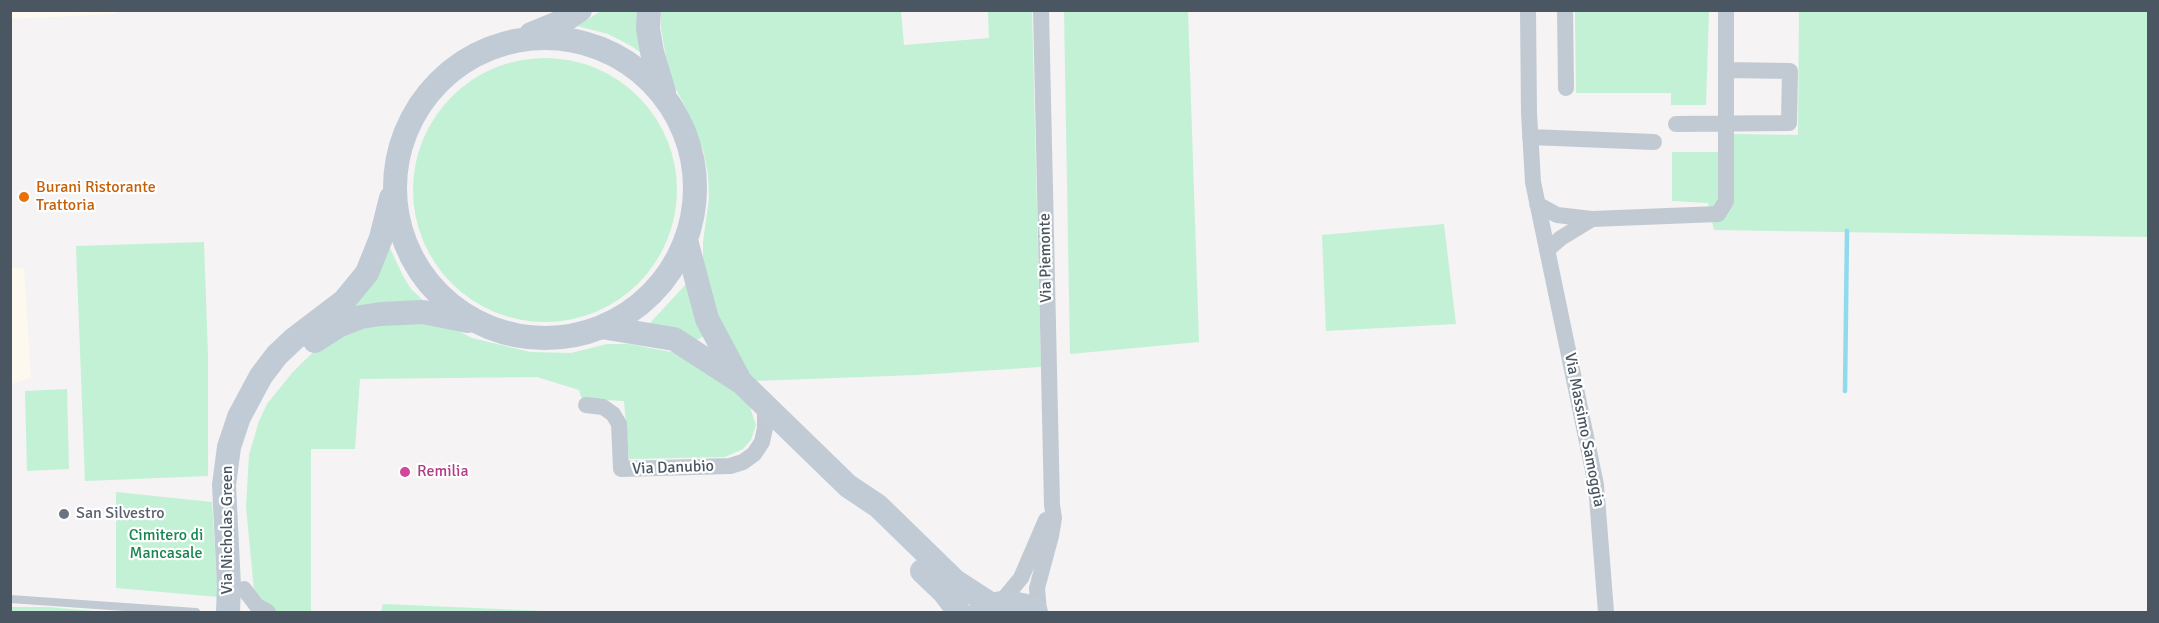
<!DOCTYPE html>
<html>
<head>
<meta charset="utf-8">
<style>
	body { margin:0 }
	#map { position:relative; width:2159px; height:623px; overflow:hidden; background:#f5f3f3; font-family:Signika,sans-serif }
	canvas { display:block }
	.frame { position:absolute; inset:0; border:12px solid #4a5661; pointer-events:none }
</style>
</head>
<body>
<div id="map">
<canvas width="2159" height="623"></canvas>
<div class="frame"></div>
</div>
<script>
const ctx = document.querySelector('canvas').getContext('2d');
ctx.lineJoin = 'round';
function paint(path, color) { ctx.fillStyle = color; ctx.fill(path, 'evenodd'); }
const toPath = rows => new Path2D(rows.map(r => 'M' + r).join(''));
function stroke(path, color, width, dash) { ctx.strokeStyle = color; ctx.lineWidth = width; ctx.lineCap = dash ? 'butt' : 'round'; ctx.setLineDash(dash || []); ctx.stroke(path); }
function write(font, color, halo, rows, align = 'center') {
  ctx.font = font + ' Signika,sans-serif'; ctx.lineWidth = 4.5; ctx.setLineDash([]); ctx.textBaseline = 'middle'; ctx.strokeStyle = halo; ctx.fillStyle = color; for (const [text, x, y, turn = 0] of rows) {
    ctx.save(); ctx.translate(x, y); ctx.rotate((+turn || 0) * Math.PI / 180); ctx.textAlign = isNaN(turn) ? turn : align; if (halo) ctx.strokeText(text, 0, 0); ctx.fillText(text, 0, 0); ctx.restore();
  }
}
paint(toPath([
	[116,10,116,14,11,19,11,11],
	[11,268,24,268,31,378,11,384]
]), '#fdf9ef');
paint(toPath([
	[601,11,637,11,646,57,633,47,608,34,577,26],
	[661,11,901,11,904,45,989,38,988,11,1032,11,1041,367,917,375,753,381,721,332,703,262,703,242,709,198,708,175,703,149,688,112,670,78,661,29],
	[1064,11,1188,11,1199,342,1070,354],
	[1575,11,1709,11,1706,105,1671,105,1671,93,1576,93],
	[1799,11,2148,11,2148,237,1714,230,1708,203,1672,201,1672,152,1733,152,1734,134,1798,135],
	'413 190a132 132 0 1 1 264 0a132 132 0 1 1-264 0Z',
	[1444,224,1456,324,1326,331,1322,235],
	[204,242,208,356,208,476,85,481,76,246],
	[388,244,403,276,411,289,427,304,336,319],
	[686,284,704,336,697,340,649,327,651,322],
	[383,321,447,325,472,338,530,352,571,353,607,344,629,344,676,353,713,370,750,407,756,425,751,440,743,449,725,457,629,459,624,401,582,399,579,390,537,377,360,379,355,449,311,449,311,612,281,612,269,609,254,590,246,507,249,455,259,421,267,404,292,373,310,355,328,342],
	[67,389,69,469,27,471,25,391],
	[116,492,212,502,218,597,116,588],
	[383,604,569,612,381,612],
	[11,607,47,607,105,612,11,612]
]), '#c3f1d5');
stroke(toPath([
	[1845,391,1847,231]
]), '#90daee', 4.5);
stroke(toPath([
	[10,599,196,612]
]), '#c1cad2', 8);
stroke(toPath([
	[1528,10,1529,113,1533,182,1596,485,1606,612],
	[1565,10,1566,88],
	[1676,124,1789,123,1790,71,1726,70],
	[1530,137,1654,142],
	[1537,204,1557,215,1592,219,1718,214,1726,201,1726,10],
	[1547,250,1561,238,1592,219],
	[586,405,603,407,613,414,619,424,621,469,730,466,743,462,754,454,762,442,765,428,765,413,762,404],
	[244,589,257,606,268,612],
	[1001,602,1021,578,1046,520],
	[1039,612,1037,588,1051,536,1054,518,1052,505,1041,10]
]), '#c1cad2', 16);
stroke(toPath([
	[649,10,648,29,652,52,664,92],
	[531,34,565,20,580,10],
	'395 188a150 150 0 1 1 300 0a150 150 0 1 1-300 0Z',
	[686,240,707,319,740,381],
	[601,327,674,339,742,383,848,486,878,506,955,581,992,605],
	[315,341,340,325,361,317,381,314,423,312,468,321],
	[922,571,944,592,959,612],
	[980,611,995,604,1007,602,1027,606,1036,612],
	[228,612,229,586,224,485,229,447,239,417,261,376,277,355,294,339,344,301,367,273,381,238,391,198]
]), '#c1cbd6', 24);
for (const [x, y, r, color] of [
	[24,197,6,"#e8710a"],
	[405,472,6,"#d1479c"],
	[64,514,6,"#6b7280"]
]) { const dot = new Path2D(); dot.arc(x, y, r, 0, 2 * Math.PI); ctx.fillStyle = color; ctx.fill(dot); stroke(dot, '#fff', 2); }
write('16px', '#c56008', '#fff', [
	["Burani Ristorante",36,188],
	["Trattoria",36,206]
], 'left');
write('16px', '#4a5661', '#fff', [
	["Via Piemonte",1046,258,-91],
	["Via Massimo Samoggia",1584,430,79],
	["Via Danubio",673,468,-2],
	["Via Nicholas Green",228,530,-90]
]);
write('16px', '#b23c85', '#fff', [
	["Remilia",417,472]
], 'left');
write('16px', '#5b616d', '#fff', [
	["San Silvestro",76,514]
], 'left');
write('16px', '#17864f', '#fff', [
	["Cimitero di",166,536],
	["Mancasale",166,554]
]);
</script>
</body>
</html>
